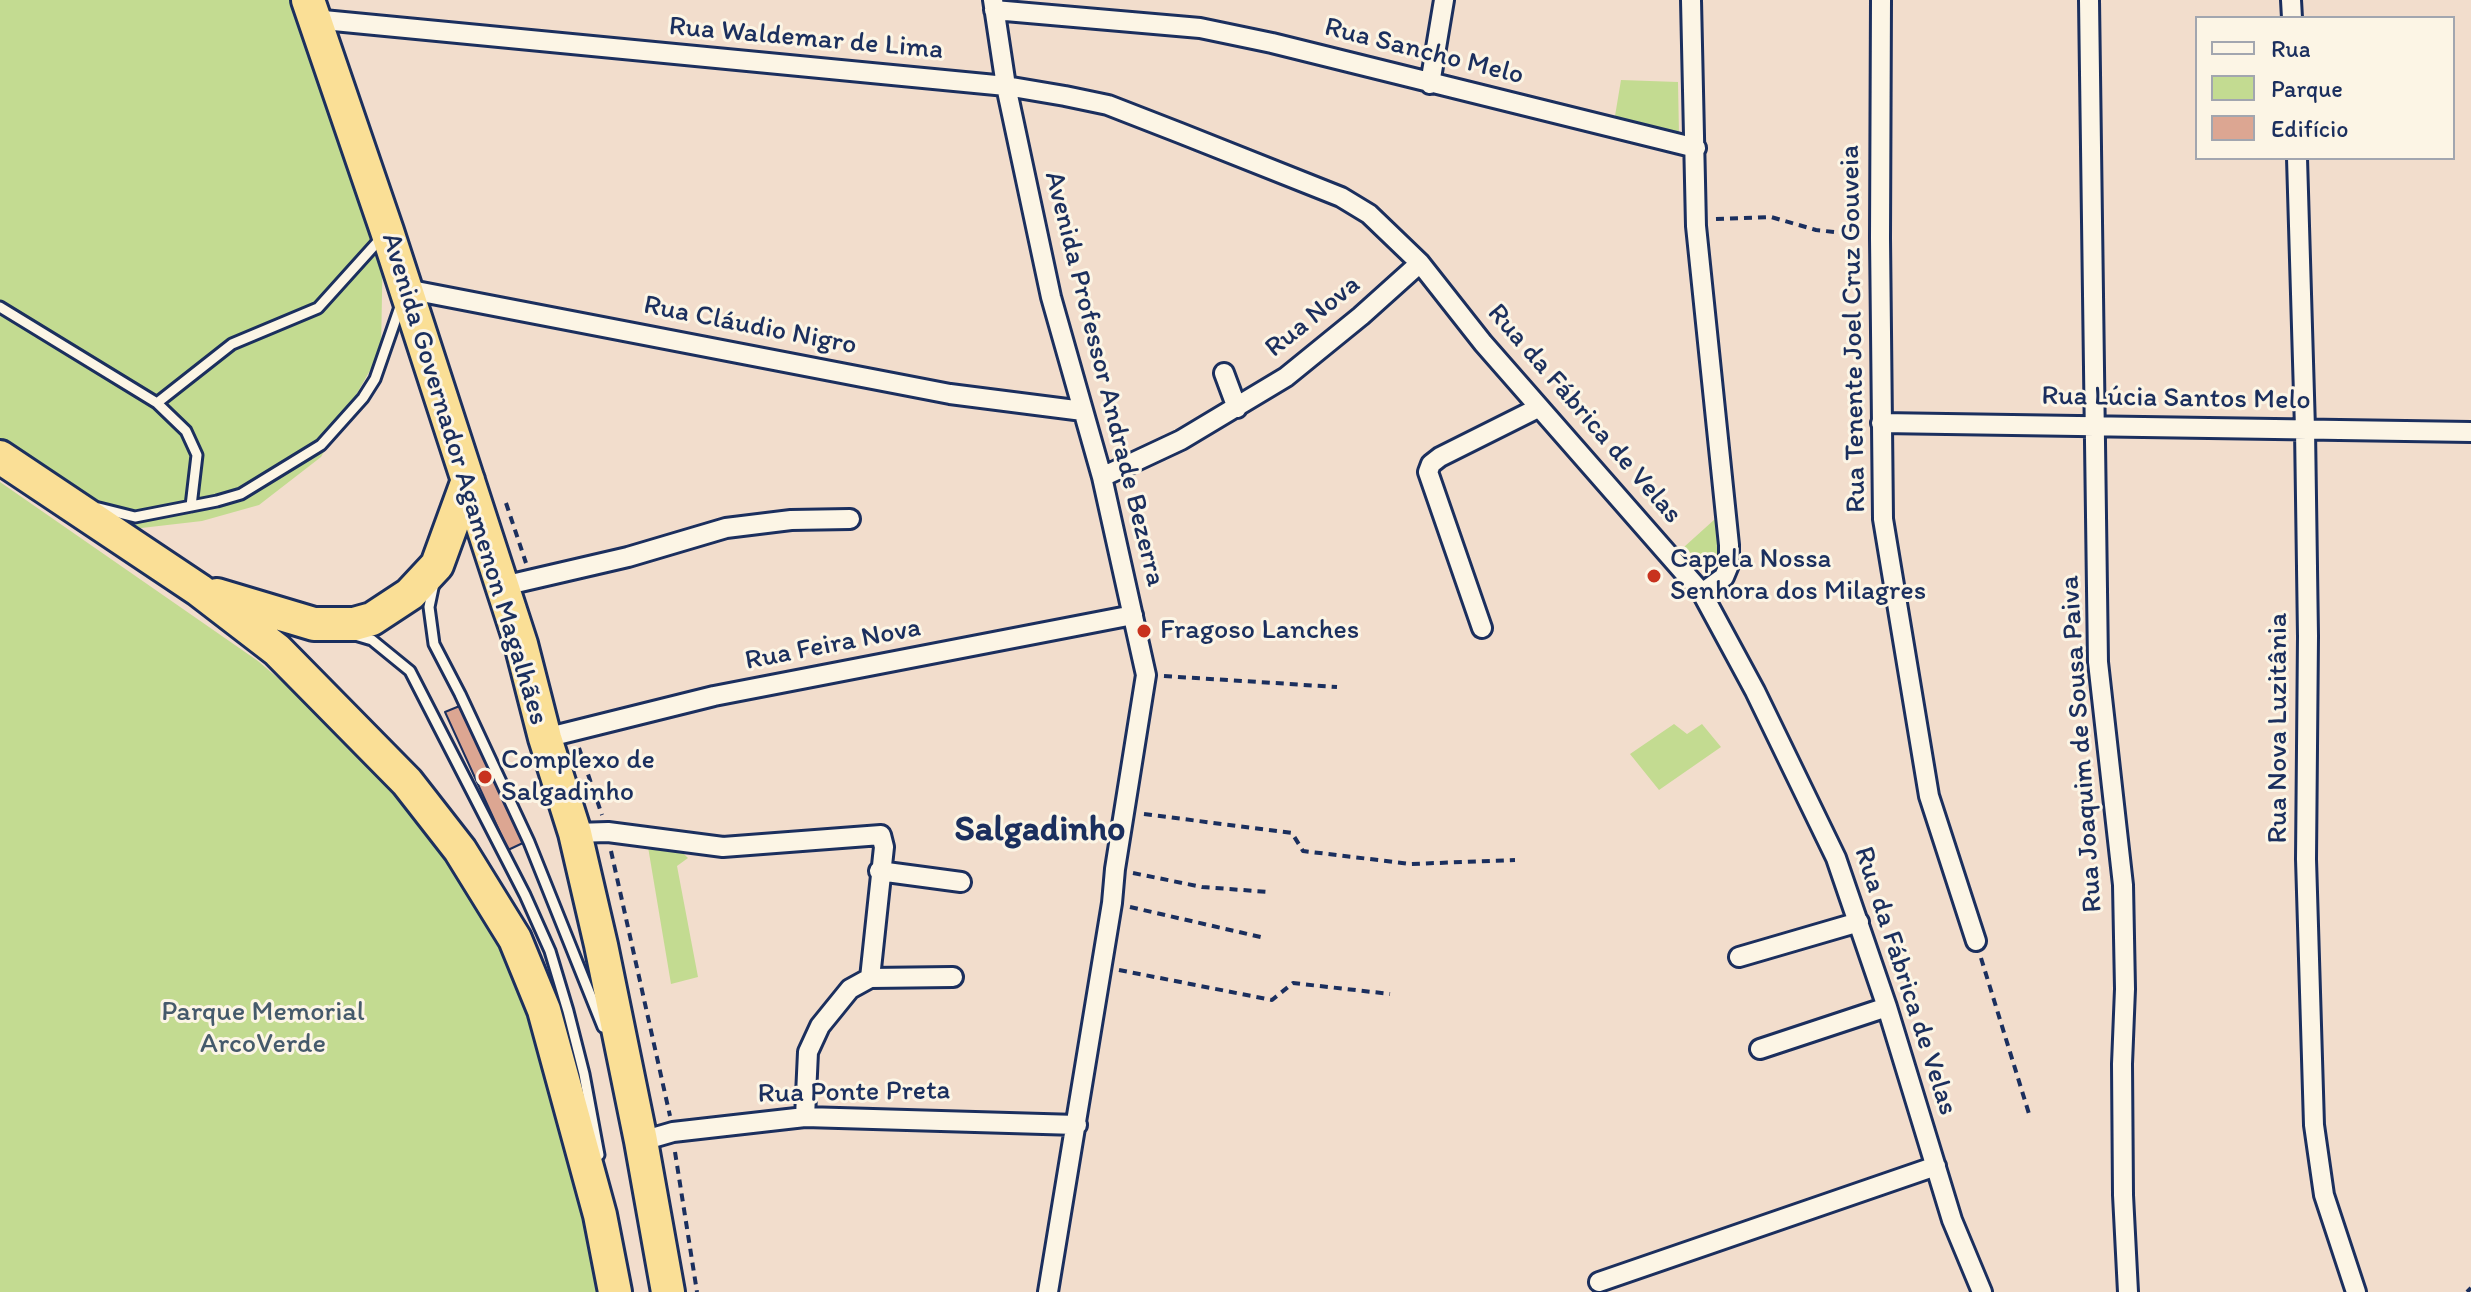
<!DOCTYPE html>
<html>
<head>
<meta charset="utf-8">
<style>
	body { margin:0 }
	#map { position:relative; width:2471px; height:1292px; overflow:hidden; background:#f2ddcc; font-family:Itim,sans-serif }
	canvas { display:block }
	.legend { position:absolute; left:2195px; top:16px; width:260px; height:144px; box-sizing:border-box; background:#fcf5e5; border:2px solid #a2a6af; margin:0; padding:10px 14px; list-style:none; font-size:24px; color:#1b2f5e }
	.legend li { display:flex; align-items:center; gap:16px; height:40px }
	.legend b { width:40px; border:2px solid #a2a6af }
</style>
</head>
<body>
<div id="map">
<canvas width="2471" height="1292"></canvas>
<ul class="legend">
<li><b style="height:10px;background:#fcf5e5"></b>Rua</li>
<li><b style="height:22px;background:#c3db91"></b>Parque</li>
<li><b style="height:22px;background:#dca692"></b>Edifício</li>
</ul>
</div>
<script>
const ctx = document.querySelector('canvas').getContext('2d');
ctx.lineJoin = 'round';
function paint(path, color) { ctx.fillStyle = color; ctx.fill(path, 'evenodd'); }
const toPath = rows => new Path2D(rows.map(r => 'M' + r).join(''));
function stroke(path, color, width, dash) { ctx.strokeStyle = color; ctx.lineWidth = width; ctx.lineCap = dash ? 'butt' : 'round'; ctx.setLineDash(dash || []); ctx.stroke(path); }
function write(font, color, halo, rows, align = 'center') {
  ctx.font = font + ' Itim,sans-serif'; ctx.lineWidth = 6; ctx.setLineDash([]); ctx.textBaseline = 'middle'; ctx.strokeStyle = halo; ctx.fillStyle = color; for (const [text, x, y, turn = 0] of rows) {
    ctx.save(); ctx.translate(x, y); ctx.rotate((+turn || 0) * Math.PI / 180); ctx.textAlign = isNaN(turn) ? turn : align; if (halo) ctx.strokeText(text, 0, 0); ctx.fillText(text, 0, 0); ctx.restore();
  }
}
paint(toPath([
	[0,0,301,0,383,238,381,351,321,457,259,505,202,521,124,530,0,469],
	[1621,80,1678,82,1679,135,1615,116],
	[0,482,258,661,336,728,452,838,523,946,608,1292,0,1292],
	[1715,519,1725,544,1708,569,1684,547],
	[1674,724,1687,734,1702,724,1721,747,1659,790,1630,754],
	[647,841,677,847,688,858,677,866,698,977,671,984]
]), '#c3db91');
const building = toPath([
	[462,705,525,842,508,850,445,712,462,705]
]);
paint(building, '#dca692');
stroke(building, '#1b2f5e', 2);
const service = toPath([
	[0,307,157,403,186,431,197,455,191,506],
	[157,403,232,344,318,308,382,237],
	[99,508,135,517,217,501,241,494,321,445,363,398,375,379,401,304],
	[434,583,429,607,434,644,460,694,529,842,603,1027],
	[355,635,372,640,410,671,525,895,550,951,568,1011,584,1074,599,1155]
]);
const minor = toPath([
	[993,0,1006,86,1051,297,1102,477,1146,675,1115,869,1112,903,1048,1292],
	[1691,0,1696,226,1729,545,1729,565,1724,577,1702,593],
	[1881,0,1880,238,1883,519,1929,796,1976,941],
	[2089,0,2098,662,2123,885,2125,989,2122,1064,2123,1195,2128,1292],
	[2291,0,2292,18],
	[994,10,1200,28,1272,43,1696,148],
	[313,19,1006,86,1065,96,1108,105,1180,133,1341,197,1369,214,1420,263,1483,343,1702,593,1755,691,1836,858,1887,1007,1952,1220,1982,1292],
	[1430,84,1444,0],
	[2297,158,2305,429,2308,636,2306,859,2314,1125,2324,1195,2356,1292],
	[406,289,950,394,1083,411],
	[1224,373,1237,408],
	[1881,423,2471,432],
	[1102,477,1181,440,1286,377,1361,316,1420,263],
	[503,586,628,557,726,528,791,520,850,519],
	[1482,628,1428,472,1431,464,1440,457,1538,408],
	[545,738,714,696,1133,615],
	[575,833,608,832,723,847,881,835,884,847,870,978],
	[879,871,961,882],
	[1739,957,1859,922],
	[1760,1049,1887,1007],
	[805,1117,808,1052,820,1026,850,989,870,978,953,977],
	[635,1143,673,1132,805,1117,1077,1125],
	[1599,1282,1936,1166]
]);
const trunk = toPath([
	[308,0,387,231,521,644,545,738,575,833,601,945,641,1141,668,1292],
	[0,457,199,590,277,650,407,782,460,850,515,939,544,1010,600,1215,615,1292],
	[217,595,314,624,354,624,372,619,410,594,437,565,468,480]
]);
stroke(service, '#1b2f5e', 15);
stroke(minor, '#1b2f5e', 24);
stroke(trunk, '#1b2f5e', 38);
stroke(toPath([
	[1716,219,1771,217,1816,230,1861,235],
	[506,503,526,563],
	[1164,676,1337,687],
	[579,748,602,815],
	[1144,814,1292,833,1303,851,1411,864,1515,860],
	[611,851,670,1116],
	[1133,873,1202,887,1269,892],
	[1130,907,1265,938],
	[1981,958,2030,1117],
	[1119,970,1272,1000,1293,983,1390,994],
	[675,1152,697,1292],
	[2467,1292,2471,1288]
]), '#1b2f5e', 4, [8, 6]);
stroke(service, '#fcf5e5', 9);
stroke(minor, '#fcf5e5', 18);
stroke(trunk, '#fadf96', 32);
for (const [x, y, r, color] of [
	[1654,576,8,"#c8321e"],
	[1144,631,8,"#c8321e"],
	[485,777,8,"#c8321e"]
]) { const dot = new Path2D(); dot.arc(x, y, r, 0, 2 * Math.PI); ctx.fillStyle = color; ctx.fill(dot); stroke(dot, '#fcf5e5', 3); }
write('28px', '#1b2f5e', '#fcf5e5', [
	["Rua Waldemar de Lima",806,39,5],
	["Rua Sancho Melo",1424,52,14],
	["Rua Nova",1313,317,-39],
	["Rua Cláudio Nigro",750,326,11],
	["Rua Tenente Joel Cruz Gouveia",1854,329,-91],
	["Avenida Professor Andrade Bezerra",1104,379,76],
	["Rua Lúcia Santos Melo",2176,399,1],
	["Rua da Fábrica de Velas",1584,414,49],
	["Avenida Governador Agamenon Magalhães",464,479,73],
	["Rua Feira Nova",833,645,-11],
	["Rua Nova Luzitânia",2279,728,-90],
	["Rua Joaquim de Sousa Paiva",2082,744,-94],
	["Rua da Fábrica de Velas",1905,981,72],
	["Rua Ponte Preta",854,1093,-1]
]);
write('28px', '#1b2f5e', '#fcf5e5', [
	["Capela Nossa",1670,560],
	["Senhora dos Milagres",1670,592],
	["Fragoso Lanches",1160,631],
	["Complexo de",501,761],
	["Salgadinho",501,793]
], 'left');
write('28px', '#455a6b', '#fcf5e5', [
	["Parque Memorial",263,1013],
	["ArcoVerde",263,1045]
]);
write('bold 36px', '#1b2f5e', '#fcf5e5', [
	["Salgadinho",1040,831]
]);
</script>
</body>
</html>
